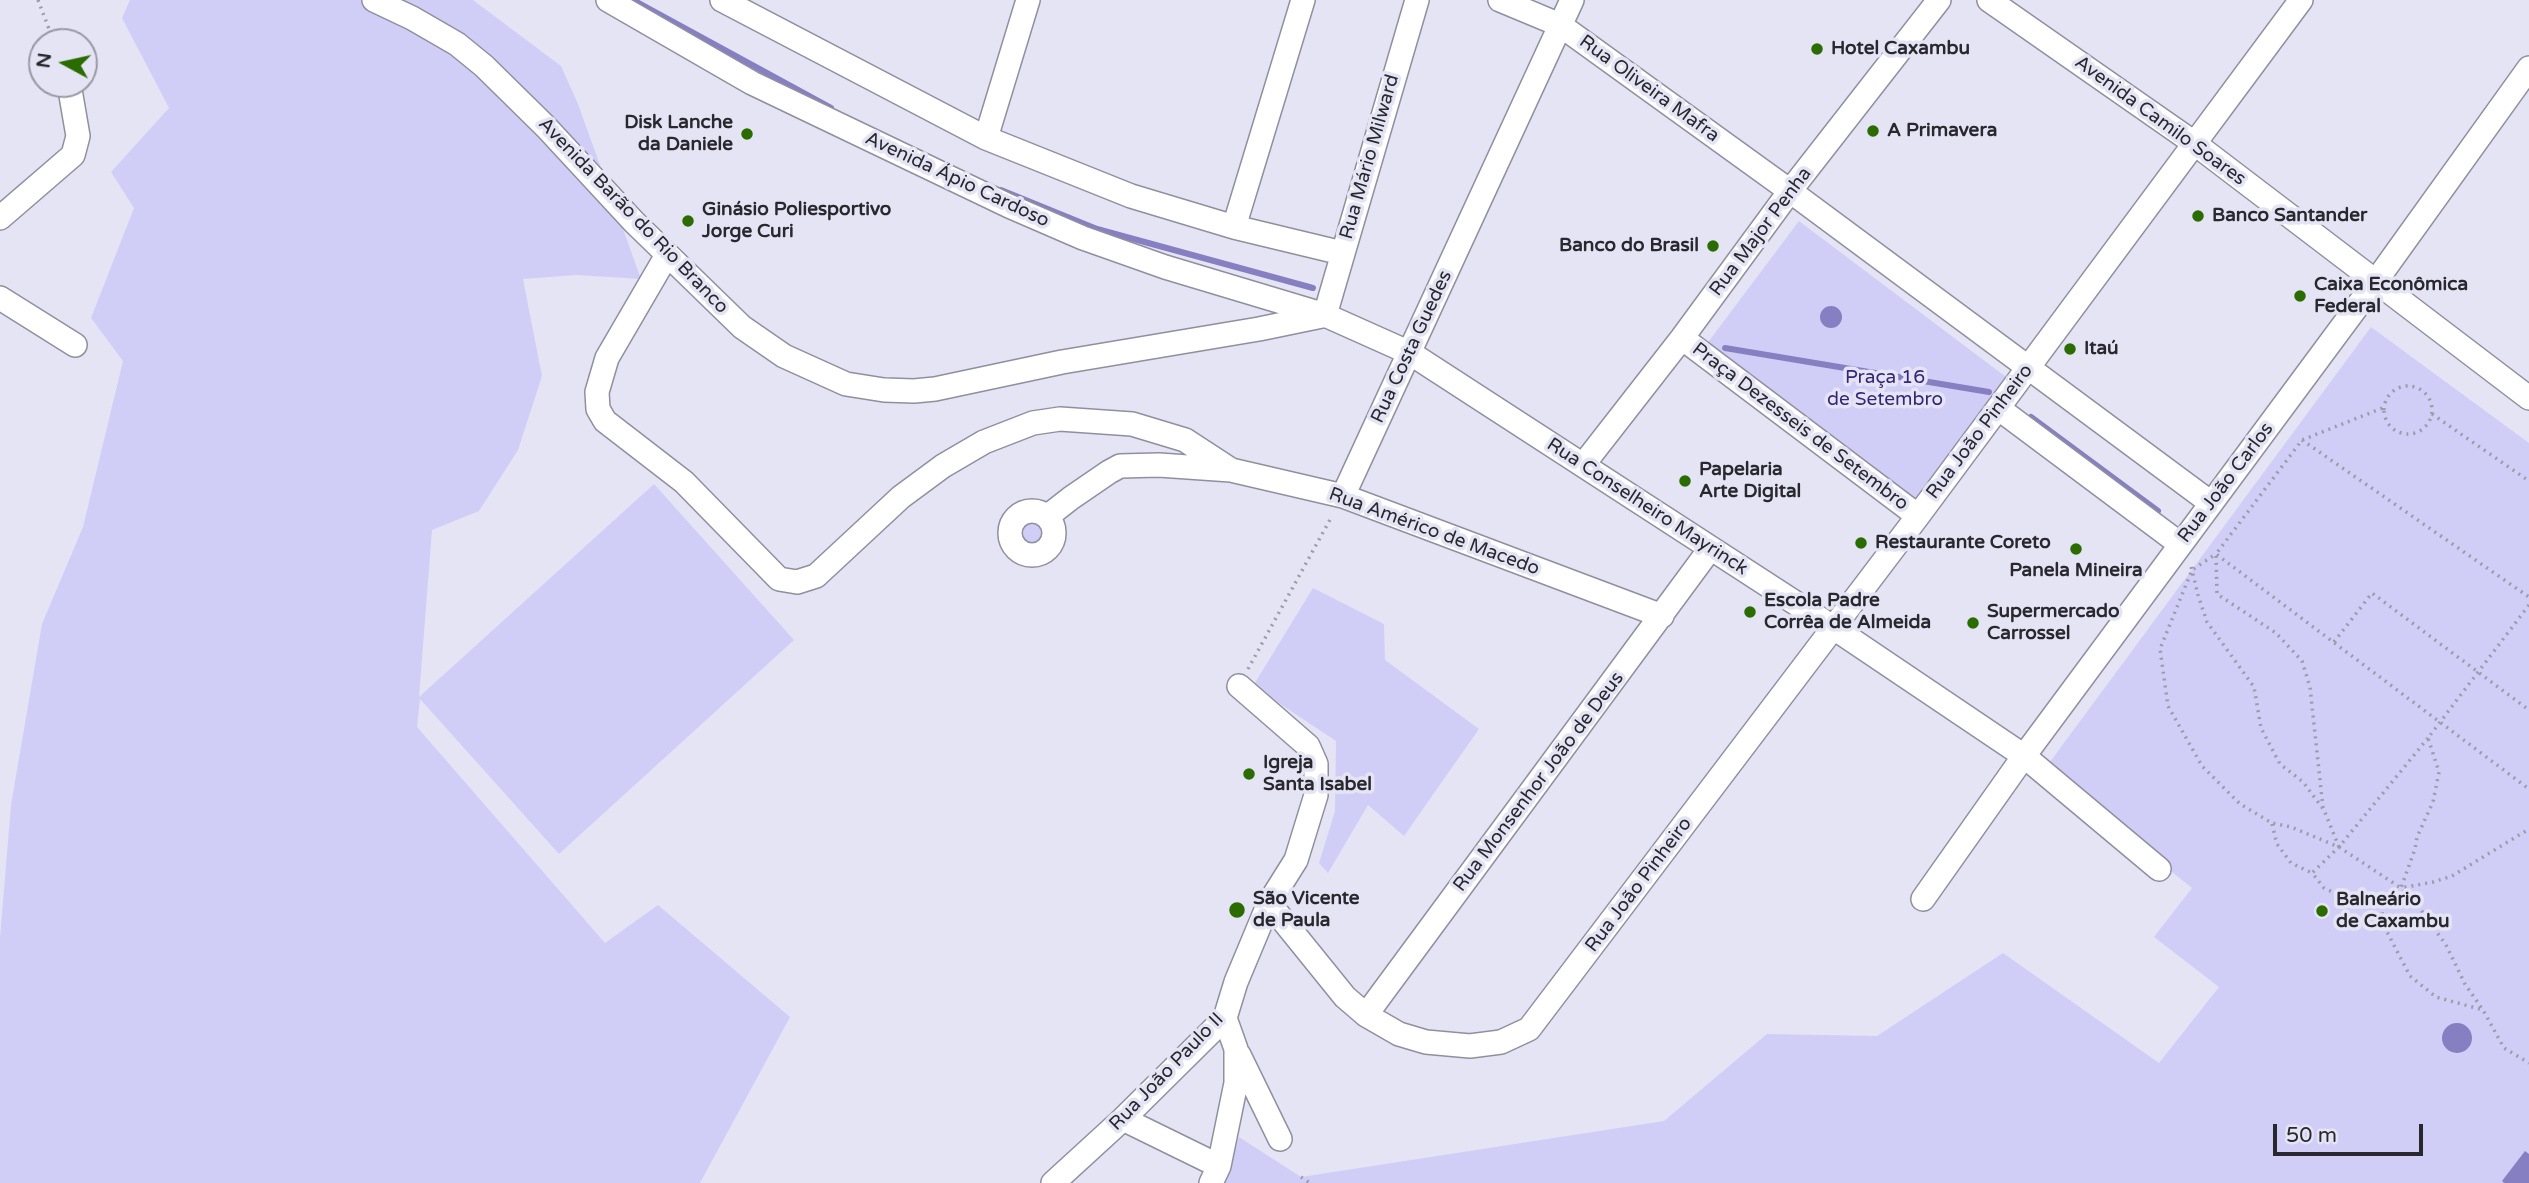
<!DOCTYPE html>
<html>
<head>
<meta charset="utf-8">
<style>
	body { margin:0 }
	#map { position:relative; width:2529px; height:1183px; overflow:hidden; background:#e5e4f5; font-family:"Varela Round",sans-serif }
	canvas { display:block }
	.north { position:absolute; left:28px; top:28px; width:70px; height:70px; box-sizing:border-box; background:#e5e4f5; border:2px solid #9999a5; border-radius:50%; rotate:278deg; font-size:19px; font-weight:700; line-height:28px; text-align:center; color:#28282e }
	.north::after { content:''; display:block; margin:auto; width:24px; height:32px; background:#2b6c00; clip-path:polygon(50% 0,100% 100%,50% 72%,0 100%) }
	.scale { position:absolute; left:2273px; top:1124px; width:150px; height:32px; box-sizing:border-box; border:4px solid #28282e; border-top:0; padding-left:9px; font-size:21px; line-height:24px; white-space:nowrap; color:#28282e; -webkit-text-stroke:5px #e5e4f5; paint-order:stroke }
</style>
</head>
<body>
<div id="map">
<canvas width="2529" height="1183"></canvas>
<div class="north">N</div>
<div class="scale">50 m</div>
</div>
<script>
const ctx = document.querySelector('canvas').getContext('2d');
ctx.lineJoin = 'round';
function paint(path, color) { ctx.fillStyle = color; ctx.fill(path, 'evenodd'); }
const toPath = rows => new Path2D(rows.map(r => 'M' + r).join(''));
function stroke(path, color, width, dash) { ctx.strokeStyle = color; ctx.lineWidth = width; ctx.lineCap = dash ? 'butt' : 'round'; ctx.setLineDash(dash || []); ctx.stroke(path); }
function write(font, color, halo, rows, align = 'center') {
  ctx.font = font + ' "Varela Round",sans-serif'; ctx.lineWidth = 7; ctx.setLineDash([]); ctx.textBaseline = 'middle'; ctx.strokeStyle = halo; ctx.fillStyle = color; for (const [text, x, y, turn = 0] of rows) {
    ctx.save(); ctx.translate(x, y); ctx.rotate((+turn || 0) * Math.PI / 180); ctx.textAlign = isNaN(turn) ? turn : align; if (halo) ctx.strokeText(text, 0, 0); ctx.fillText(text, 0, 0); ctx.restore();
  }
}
paint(toPath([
	[130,0,473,0,561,66,578,104,641,279,576,275,523,279,542,376,518,450,479,511,432,530,419,697,654,484,794,640,559,854,420,699,417,727,605,943,658,905,790,1017,700,1183,0,1183,0,938,11,805,42,624,83,527,123,361,91,318,134,208,111,172,169,108,122,18],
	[1799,221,2014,383,1910,510,1700,353],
	[2371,327,2529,443,2529,1183,1224,1183,1239,1137,1301,1177,1664,1121,1767,1034,1877,1036,2003,953,2159,1063,2219,987,2154,937,2192,888,2044,770],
	'1015 533a17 17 0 1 1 34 0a17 17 0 1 1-34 0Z',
	[1313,588,1384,624,1385,660,1479,729,1404,836,1368,805,1328,873,1319,863,1335,811,1336,741,1253,686]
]), '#d0cef7');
paint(toPath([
	'1820 317a11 11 0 1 1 22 0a11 11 0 1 1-22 0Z',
	'2442 1038a15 15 0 1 1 30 0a15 15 0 1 1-30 0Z',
	[2525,1151,2529,1154,2529,1183,2504,1183,2502,1181]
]), '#867fc1');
stroke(toPath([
	[633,0,831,108],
	[1001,190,1097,229,1313,288],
	[1725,348,1989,392],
	[2031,417,2158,511]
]), '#867fc1', 6);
const minor = toPath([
	[374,0,412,18,457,44,484,66,546,127,634,222,742,327,784,356,846,384,884,390,914,391,935,389,1062,362,1259,329,1322,316],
	[608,0,752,83,1009,206,1083,238,1165,267,1325,315,1410,353,1834,628,2024,756,2159,869],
	[722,0,986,138,1131,196,1234,227,1342,253],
	[1500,0,1560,25,1790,191,2211,503],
	[1989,0,2194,143,2529,398],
	[986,138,1028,0],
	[0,218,73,155,78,136,69,84],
	[1234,227,1303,0],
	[667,255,607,358,597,392,598,409,605,421,684,482,779,579,797,582,816,576,901,497,943,466,984,442,1033,423,1060,419,1132,424,1185,440,1231,470],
	[0,298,75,345],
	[1325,315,1417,0],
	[1682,338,1918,516],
	[1998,408,2180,544],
	[1583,465,1682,338,1790,191,1939,0],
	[1343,496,1572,0],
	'1010 533a22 22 0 1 1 44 0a22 22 0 1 1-44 0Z',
	[1048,516,1071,498,1109,472,1120,466,1159,465,1231,470,1343,496,1662,616],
	[1923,899,2024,756,2376,281,2529,68],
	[1269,903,1345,997,1366,1015,1399,1034,1426,1042,1470,1046,1501,1042,1529,1029,1918,516,2301,0],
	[1366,1015,1710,549],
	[1239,1055,1280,1139],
	[1123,1119,1219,1166],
	[1053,1183,1123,1119,1225,1018,1236,982,1269,903,1296,860,1316,795,1316,764,1308,746,1239,686],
	[1211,1183,1219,1166,1236,1083,1236,1049,1225,1018]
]);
stroke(minor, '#908f9f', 26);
stroke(toPath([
	[38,0,54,42],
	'2384 410a24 24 0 1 1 48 0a24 24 0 1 1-48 0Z',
	[2432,414,2529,481],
	[2302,440,2529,597],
	[2191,567,2192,570,2198,595,2207,622,2254,687,2261,728,2280,764,2303,782,2324,810,2339,847,2291,827,2272,823,2240,804,2202,766,2168,706,2160,649,2192,570,2216,554,2529,789],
	[2529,605,2428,738,2439,772,2433,802,2417,837,2415,849,2401,888,2433,882,2452,876,2529,829],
	[2334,642,2372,593,2529,710],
	[1248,669,1332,516],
	[2428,738,2339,847,2312,873,2324,888,2355,902,2380,903,2386,930,2410,976,2436,997,2483,1010],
	[2323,808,2310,687,2302,661,2276,633,2217,594,2216,554,2302,440,2385,407],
	[2272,824,2277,844,2291,863,2312,873],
	[2339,847,2401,888,2419,907,2446,945,2465,984,2483,1010,2504,1048,2529,1063],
	[1301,1177,1310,1183]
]), '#9c9ba8', 3.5, [2, 5]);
stroke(minor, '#fff', 23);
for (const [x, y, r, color] of [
	[1817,49,7,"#2b6c00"],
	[1873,131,7,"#2b6c00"],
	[747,134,7,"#2b6c00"],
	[2198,216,7,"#2b6c00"],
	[688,221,7,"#2b6c00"],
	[1713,246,7,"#2b6c00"],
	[2300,296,7,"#2b6c00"],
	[2070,349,7,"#2b6c00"],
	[1685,481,7,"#2b6c00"],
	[1861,543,7,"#2b6c00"],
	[2076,549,7,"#2b6c00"],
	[1750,612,7,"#2b6c00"],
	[1973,623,7,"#2b6c00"],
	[1249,774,7,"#2b6c00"],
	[1237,910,9,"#2b6c00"],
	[2322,911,7,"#2b6c00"]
]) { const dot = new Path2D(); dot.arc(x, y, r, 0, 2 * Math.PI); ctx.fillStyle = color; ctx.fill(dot); stroke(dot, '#e5e4f5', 2.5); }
write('bold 19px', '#28282e', '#e5e4f5', [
	["Hotel Caxambu",1831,49],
	["Disk Lanche",733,123,"right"],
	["da Daniele",733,145,"right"],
	["A Primavera",1887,131],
	["Ginásio Poliesportivo",702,210],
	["Jorge Curi",702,232],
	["Banco Santander",2212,216],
	["Banco do Brasil",1699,246,"right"],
	["Caixa Econômica",2314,285],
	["Federal",2314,307],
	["Itaú",2084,349],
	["Papelaria",1699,470],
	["Arte Digital",1699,492],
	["Restaurante Coreto",1875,543],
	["Panela Mineira",2076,571,"center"],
	["Escola Padre",1764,601],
	["Corrêa de Almeida",1764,623],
	["Supermercado",1987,612],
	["Carrossel",1987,634],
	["Igreja",1263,763],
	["Santa Isabel",1263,785],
	["São Vicente",1253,899],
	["de Paula",1253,921],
	["Balneário",2336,900],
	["de Caxambu",2336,922]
], 'left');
write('19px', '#28282e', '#e5e4f5', [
	["Rua Oliveira Mafra",1649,89,36],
	["Avenida Camilo Soares",2160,121,36],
	["Rua Mário Milward",1370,157,-74],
	["Avenida Ápio Cardoso",957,180,25],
	["Avenida Barão do Rio Branco",633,216,46],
	["Rua Major Penha",1761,232,-53],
	["Rua Costa Guedes",1412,347,-65],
	["Praça Dezesseis de Setembro",1800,427,37],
	["Rua João Pinheiro",1980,432,-53],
	["Rua João Carlos",2226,483,-53],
	["Rua Conselheiro Mayrinck",1647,507,33],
	["Rua Américo de Macedo",1434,532,20],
	["Rua Monsenhor João de Deus",1539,782,-53],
	["Rua João Pinheiro",1639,885,-53],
	["Rua João Paulo II",1167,1072,-46]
]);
write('19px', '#372675', '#e5e4f5', [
	["Praça 16",1885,378],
	["de Setembro",1885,400]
]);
</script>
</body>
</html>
